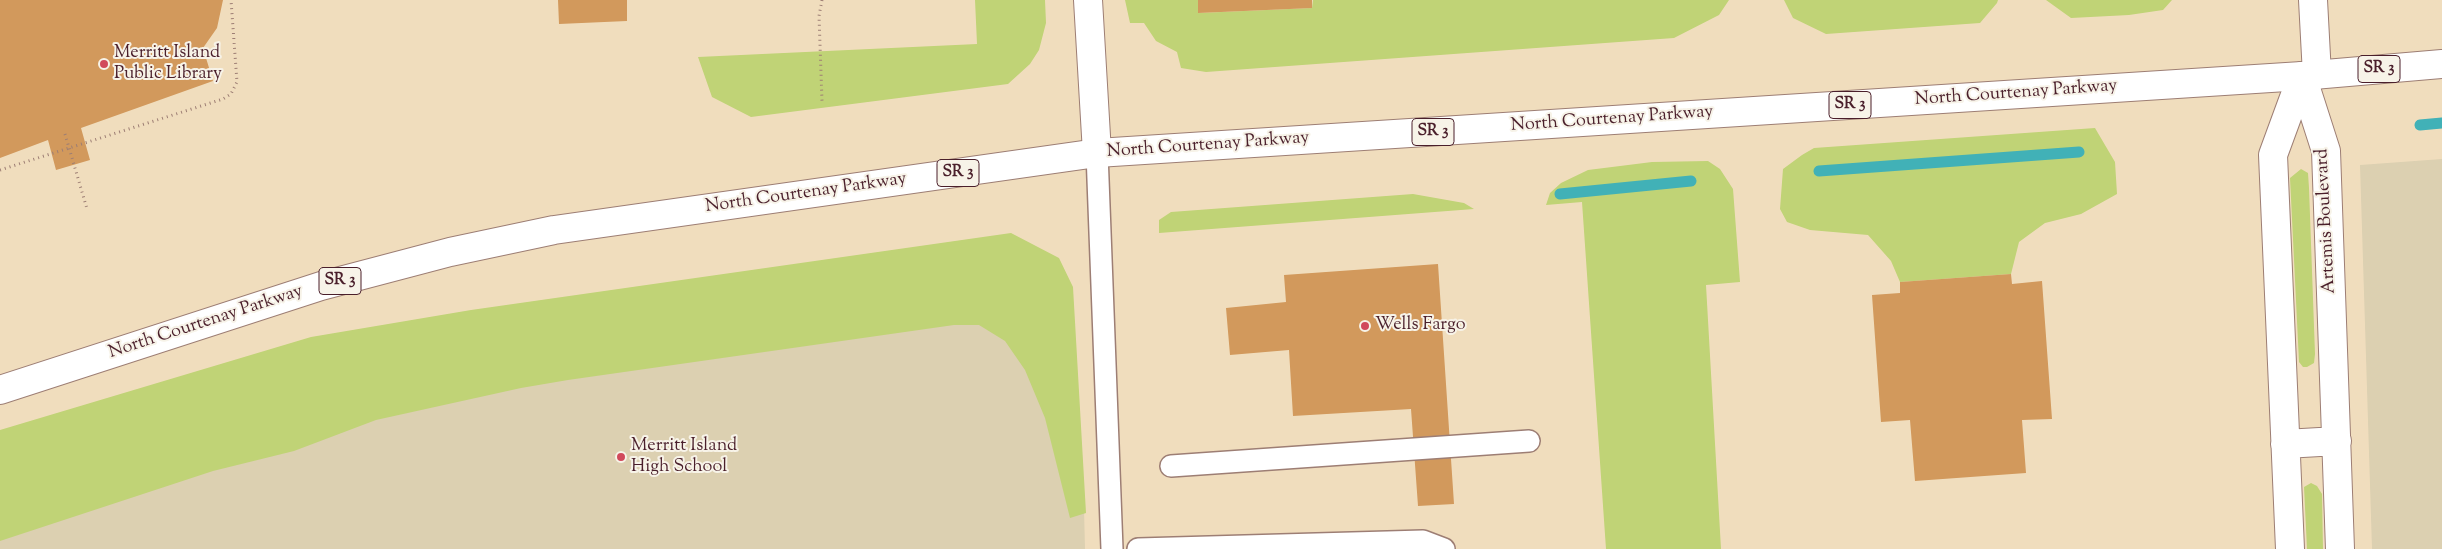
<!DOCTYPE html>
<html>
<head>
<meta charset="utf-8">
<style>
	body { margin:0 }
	canvas { display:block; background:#f0ddbd }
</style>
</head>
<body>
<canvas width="2442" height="549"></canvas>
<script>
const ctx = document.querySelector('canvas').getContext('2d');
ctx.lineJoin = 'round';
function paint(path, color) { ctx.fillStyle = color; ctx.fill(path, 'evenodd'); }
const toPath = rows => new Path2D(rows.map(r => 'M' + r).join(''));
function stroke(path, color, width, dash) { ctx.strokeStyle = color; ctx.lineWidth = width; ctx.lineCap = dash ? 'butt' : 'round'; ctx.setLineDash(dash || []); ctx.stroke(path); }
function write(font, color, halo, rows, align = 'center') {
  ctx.font = font + ' "Sorts Mill Goudy",serif'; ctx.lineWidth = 4; ctx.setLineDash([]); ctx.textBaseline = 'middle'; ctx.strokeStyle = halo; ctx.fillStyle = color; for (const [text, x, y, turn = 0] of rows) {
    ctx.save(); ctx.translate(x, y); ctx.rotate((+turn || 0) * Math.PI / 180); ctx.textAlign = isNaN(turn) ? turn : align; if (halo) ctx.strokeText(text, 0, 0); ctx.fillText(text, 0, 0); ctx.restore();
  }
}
paint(toPath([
	[2442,159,2442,549,2372,549,2360,165],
	[1013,289,1084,508,1085,549,0,549,0,509,316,407]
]), '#dcd0b1');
paint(toPath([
	[975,0,1045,0,1046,23,1039,50,1030,64,1008,84,751,117,712,97,698,57,977,44],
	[1125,0,1198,0,1199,13,1312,8,1313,0,1729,0,1719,15,1674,38,1206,72,1181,68,1177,52,1156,41,1144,23,1130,23],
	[1784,0,1998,0,1997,3,1980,23,1826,34,1793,18],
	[2046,0,2172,0,2163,10,2129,15,2071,18],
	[2095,128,2115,162,2117,194,2081,214,2045,223,2019,242,2011,274,1900,282,1891,261,1868,235,1810,230,1787,222,1780,209,1783,169,1802,155,1814,148],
	[1708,161,1720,169,1733,189,1740,282,1706,285,1721,549,1606,549,1582,202,1546,205,1550,193,1561,183,1588,170,1652,162],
	[2301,169,2308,173,2309,188,2315,354,2314,363,2307,367,2303,367,2299,362,2290,178],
	[1413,194,1464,203,1474,209,1159,233,1159,220,1171,212],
	[1011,233,1059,258,1073,287,1086,513,1070,518,1045,418,1025,370,1005,341,979,325,954,325,568,380,521,388,376,420,294,451,213,471,0,541,0,430,311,337,471,310],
	[2311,483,2317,486,2322,494,2323,549,2307,549,2304,487]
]), '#c0d376');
stroke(toPath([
	[2420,125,2442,123],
	[1819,171,2079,152],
	[1560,194,1691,181]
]), '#41b1b7', 11);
paint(toPath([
	[0,0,223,0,217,28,203,48,213,81,81,128,90,160,56,170,48,140,0,158],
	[558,0,627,0,627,21,559,24],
	[1198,0,1312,0,1312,8,1198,13],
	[1438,264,1454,504,1418,506,1411,409,1293,416,1289,350,1230,355,1226,308,1286,302,1284,275],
	[2011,274,2012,284,2042,281,2052,419,2022,420,2026,473,1915,481,1910,420,1881,422,1872,295,1900,293,1900,282]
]), '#d2995c');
const lane = toPath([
	[1097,153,1112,549],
	[1171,466,1529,441],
	[1138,549,1423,541,1444,549]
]);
const street = toPath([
	[1088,0,1097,153],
	[2313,0,2317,75],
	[2302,76,2326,151,2340,549],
	[2285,444,2337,441],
	[2290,549,2273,155,2302,76]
]);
const primary = toPath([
	[0,390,321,286,450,252,554,230,1097,153,2302,76,2442,64]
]);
stroke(lane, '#9d7e74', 24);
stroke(street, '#9d7e74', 30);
stroke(primary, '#9d7e74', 30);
stroke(toPath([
	[822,0,819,16,822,101],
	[65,134,87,209],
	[0,170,223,99,231,94,237,82,231,0]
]), '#9d7e74', 3, [1, 4]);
stroke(lane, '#fff', 21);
stroke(street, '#fff', 28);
stroke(primary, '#fff', 28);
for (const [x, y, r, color] of [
	[104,64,5,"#d1495b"],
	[1365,326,5,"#d1495b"],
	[621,457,5,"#d1495b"]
]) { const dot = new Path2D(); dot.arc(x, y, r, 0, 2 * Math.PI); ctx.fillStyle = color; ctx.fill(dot); stroke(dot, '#f7f3e8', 2); }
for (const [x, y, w] of [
	[2379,69,42],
	[1850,105,42],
	[1433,132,42],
	[958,173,42],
	[340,281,42]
]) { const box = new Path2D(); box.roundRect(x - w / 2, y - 13.5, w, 27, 4); ctx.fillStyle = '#f7f3e8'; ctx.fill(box); stroke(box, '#4a1f2b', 1); }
write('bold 16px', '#4a1f2b', null, [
	["SR 3",2379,69],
	["SR 3",1850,105],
	["SR 3",1433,132],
	["SR 3",958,173],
	["SR 3",340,281]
]);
write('18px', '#4a1f2b', '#f7f3e8', [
	["Merritt Island",114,54],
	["Public Library",114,75],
	["Wells Fargo",1375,326],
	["Merritt Island",631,447],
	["High School",631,468]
], 'left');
write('18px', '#4a1f2b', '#f7f3e8', [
	["North Courtenay Parkway",2016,94,-4],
	["North Courtenay Parkway",1612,120,-4],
	["North Courtenay Parkway",1208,146,-4],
	["North Courtenay Parkway",806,194,-8],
	["Artemis Boulevard",2327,221,-93],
	["North Courtenay Parkway",206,323,-18]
]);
</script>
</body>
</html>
